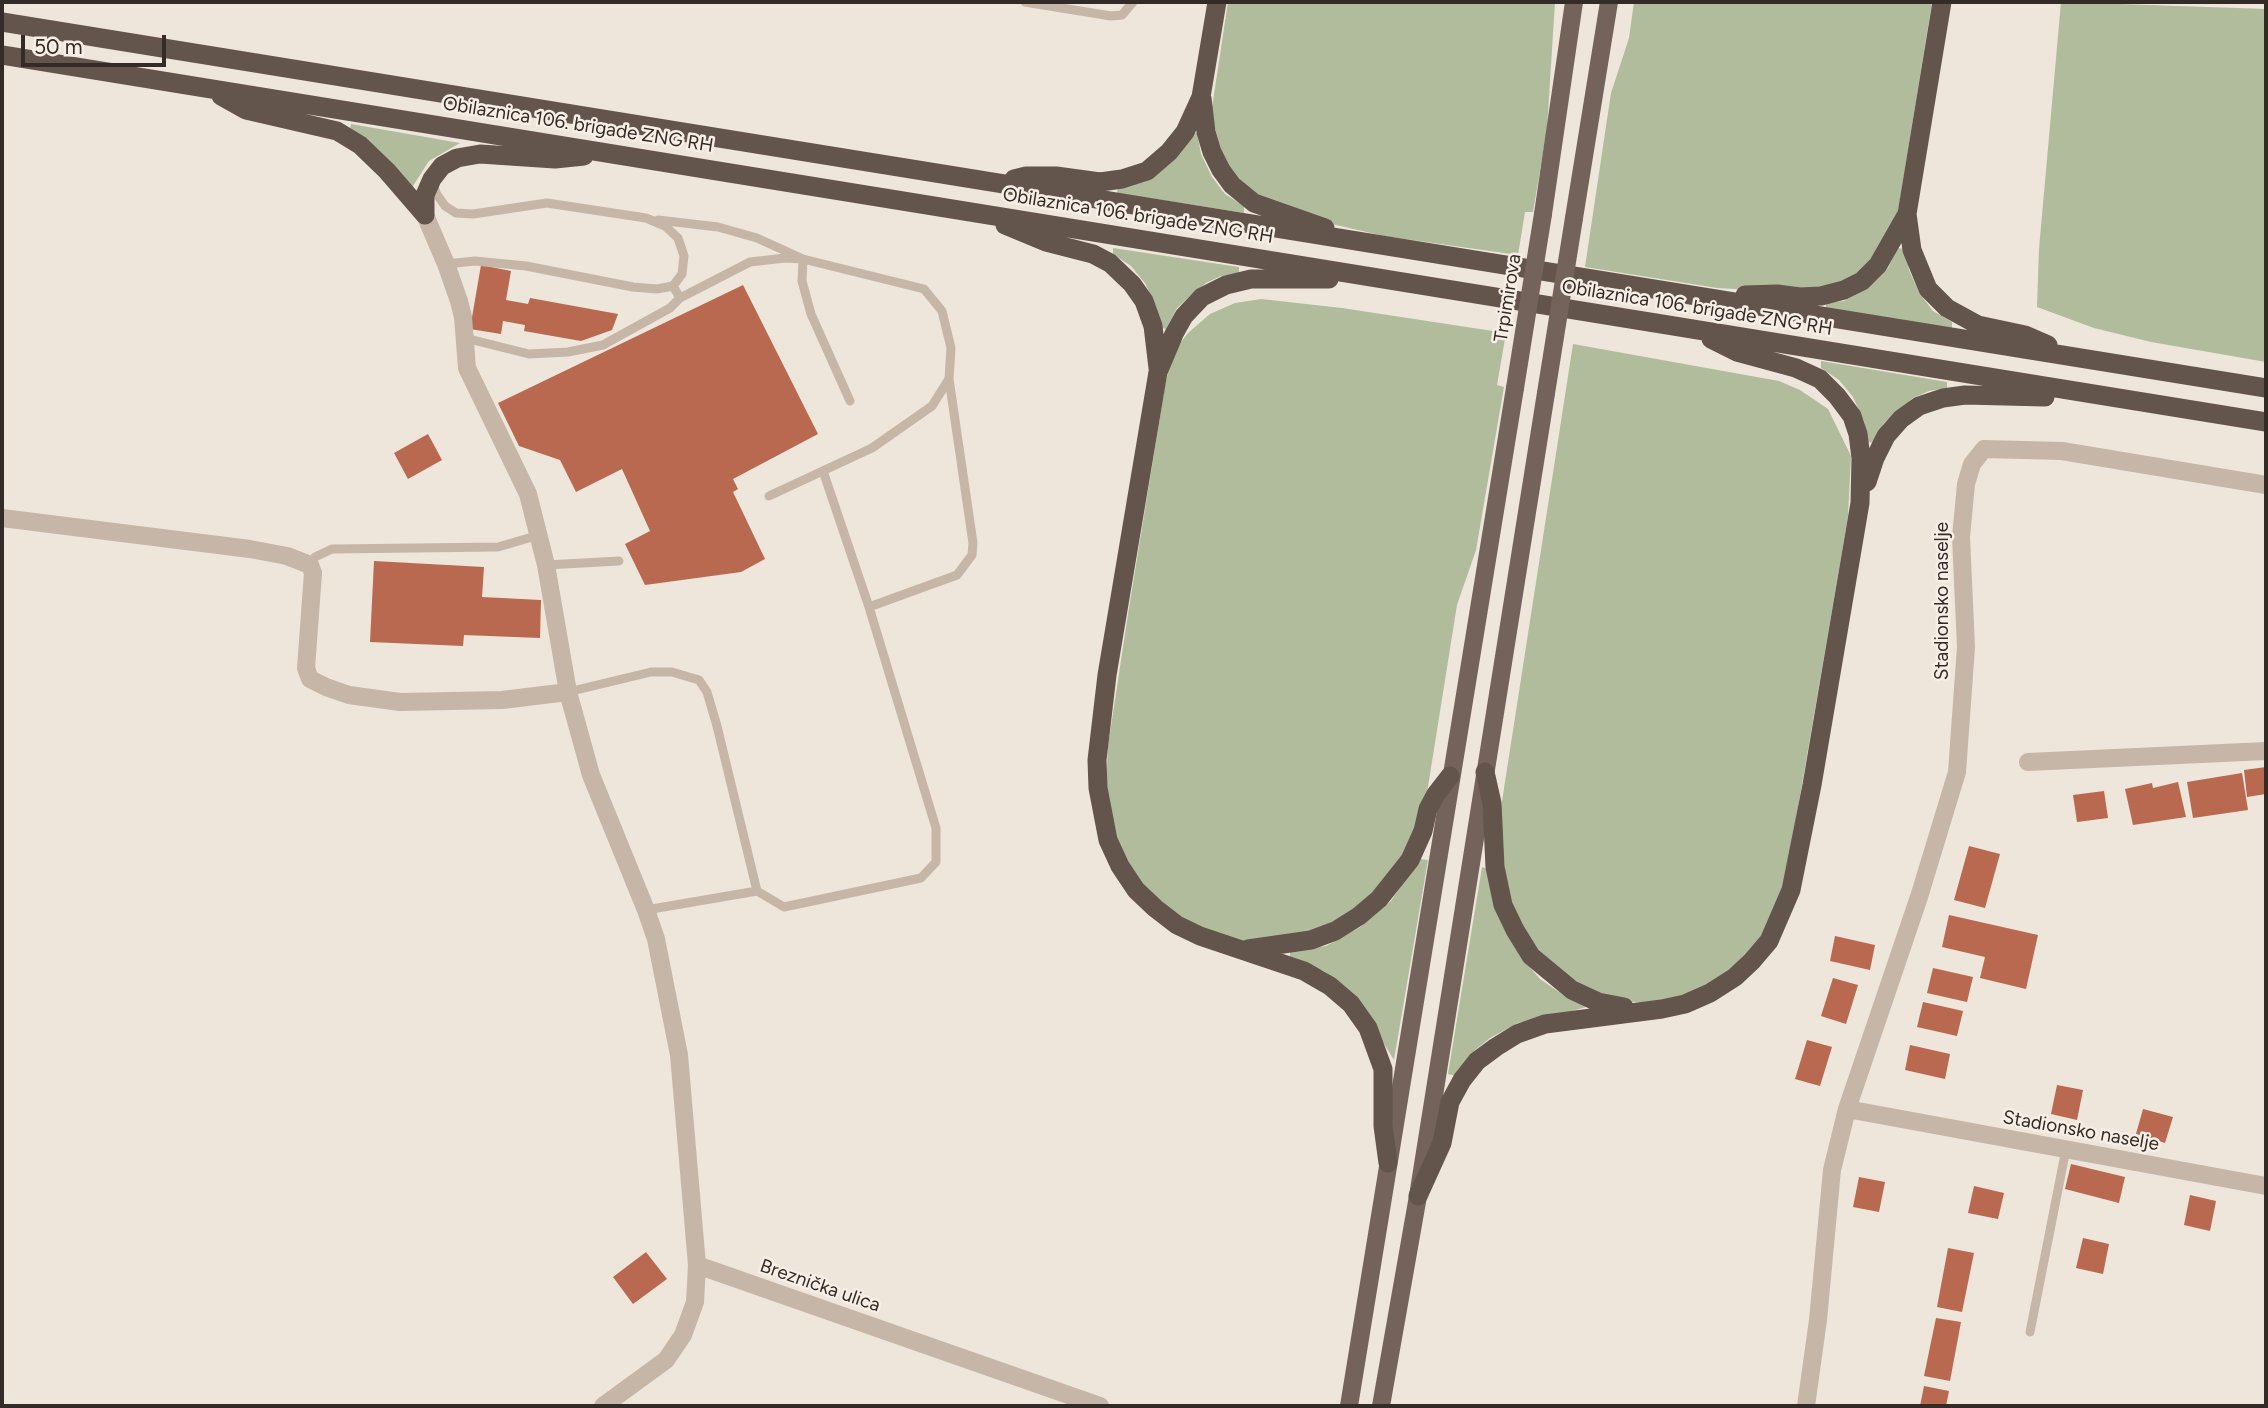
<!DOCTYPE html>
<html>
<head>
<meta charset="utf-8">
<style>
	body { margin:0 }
	#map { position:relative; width:2268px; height:1408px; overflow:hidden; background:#eee5db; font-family:Figtree,sans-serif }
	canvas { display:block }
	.frame { position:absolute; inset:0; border:4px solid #332b27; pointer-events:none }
	.scale { position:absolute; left:21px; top:35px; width:145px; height:32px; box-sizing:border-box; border:4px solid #332b27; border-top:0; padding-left:9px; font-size:21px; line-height:24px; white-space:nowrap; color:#332b27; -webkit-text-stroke:5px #f7efe6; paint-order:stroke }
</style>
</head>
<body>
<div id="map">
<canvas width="2268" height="1408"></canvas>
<div class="frame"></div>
<div class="scale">50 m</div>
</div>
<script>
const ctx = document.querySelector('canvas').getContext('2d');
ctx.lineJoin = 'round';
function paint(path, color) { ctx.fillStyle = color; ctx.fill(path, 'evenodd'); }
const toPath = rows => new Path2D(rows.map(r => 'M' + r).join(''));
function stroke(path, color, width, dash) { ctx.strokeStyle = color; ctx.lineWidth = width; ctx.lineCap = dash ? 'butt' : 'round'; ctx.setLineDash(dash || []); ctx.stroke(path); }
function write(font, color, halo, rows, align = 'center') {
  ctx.font = font + ' Figtree,sans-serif'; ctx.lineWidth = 5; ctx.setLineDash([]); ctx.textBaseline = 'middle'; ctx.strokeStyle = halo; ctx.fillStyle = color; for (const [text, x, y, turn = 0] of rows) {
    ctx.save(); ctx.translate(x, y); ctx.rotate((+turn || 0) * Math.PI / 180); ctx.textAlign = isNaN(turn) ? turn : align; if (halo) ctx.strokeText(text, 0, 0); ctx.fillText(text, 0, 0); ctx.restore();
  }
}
paint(toPath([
	[1228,2,1555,2,1547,129,1533,212,1525,212,1518,255,1384,236,1323,222,1262,199,1228,174,1211,114],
	[1634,2,1932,2,1899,206,1895,224,1880,255,1843,284,1805,293,1717,288,1585,267,1611,93,1629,38],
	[2061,2,2266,9,2266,362,2151,342,2094,328,2037,307,2039,249],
	[351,124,460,143,429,161,411,189,350,129],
	[1190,132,1197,133,1201,154,1212,177,1225,194,1244,206,1244,213,1117,193,1118,186],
	[1113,248,1239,267,1239,274,1221,276,1206,283,1190,296,1177,308,1166,329,1160,327,1156,307,1145,283,1131,266,1113,254],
	[1898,248,1905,249,1909,270,1920,294,1933,311,1952,322,1952,329,1826,310,1826,303,1844,301,1859,293,1875,281,1888,268],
	[1261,299,1342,308,1506,333,1497,385,1504,387,1476,550,1457,605,1427,793,1409,849,1368,900,1315,932,1248,944,1181,922,1140,884,1123,857,1111,824,1106,787,1108,746,1128,614,1166,380,1174,351,1188,333,1210,314,1235,303],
	[1573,344,1779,381,1800,390,1828,409,1851,456,1848,516,1840,564,1786,877,1771,921,1750,956,1698,993,1646,1003,1619,1001,1561,977,1519,928,1509,901,1498,827],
	[1821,361,1947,382,1947,388,1929,391,1913,398,1884,423,1874,443,1868,442,1864,421,1853,397,1839,380,1821,368],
	[1419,859,1428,860,1394,1060,1353,994,1324,971,1290,959,1290,951,1326,946,1360,927,1391,901],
	[1482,867,1487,869,1499,915,1520,956,1540,979,1562,994,1586,1007,1555,1016,1518,1023,1490,1038,1475,1050,1456,1076,1448,1074]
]), '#b1bc9d');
paint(toPath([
	[481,265,511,271,506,300,528,304,530,298,618,314,612,330,581,341,524,331,525,325,503,321,501,334,470,329],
	[743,285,818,434,733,479,738,489,733,492,765,559,741,572,645,585,625,544,650,531,622,469,576,492,560,460,519,446,498,403],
	[428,434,442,460,408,479,394,453],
	[374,561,484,567,482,597,541,600,540,638,464,635,463,646,370,642],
	[2266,767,2266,794,2247,797,2244,770],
	[2242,773,2248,810,2193,818,2187,782],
	[2178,782,2186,817,2133,825,2125,789,2152,783,2153,788],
	[2104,791,2108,818,2077,822,2073,795],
	[1969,846,2000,854,1985,908,1954,900],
	[1949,915,2038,935,2026,989,1980,978,1985,957,1942,947],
	[1835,936,1875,945,1870,970,1830,961],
	[1933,968,1973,977,1967,1002,1927,993],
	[1833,978,1858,985,1846,1024,1821,1016],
	[1923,1002,1963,1011,1957,1036,1917,1027],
	[1807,1040,1832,1047,1820,1086,1795,1079],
	[1910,1045,1950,1054,1945,1079,1905,1070],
	[2057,1085,2083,1090,2077,1120,2051,1114],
	[2143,1109,2173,1117,2165,1143,2136,1134],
	[2071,1164,2125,1177,2119,1203,2065,1189],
	[1859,1177,1885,1182,1879,1212,1853,1207],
	[1974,1186,2004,1193,1998,1219,1968,1213],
	[2190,1195,2216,1201,2210,1231,2184,1225],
	[2083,1238,2109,1244,2103,1274,2076,1268],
	[1948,1248,1974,1253,1962,1312,1937,1307],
	[646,1252,667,1279,633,1304,613,1277],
	[1936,1318,1961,1322,1950,1381,1924,1376],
	[1924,1386,1949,1391,1946,1406,1920,1406]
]), '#b8694f');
stroke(toPath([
	[1025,2,1111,16,1122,15,1133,2],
	[433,183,436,193,445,206,456,213,473,214,547,203,646,218,665,226,678,238,684,256,682,274,673,286,657,289,633,287,526,266,475,261,446,264],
	[658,220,718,227,757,238,803,259,802,281,811,314,850,401],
	[680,298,750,262,785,258,803,259,924,289,942,311,951,348,949,379,932,406,872,448,769,496],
	[465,338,529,354,568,352,603,345,670,308,680,298,673,286],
	[310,565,315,557,332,549,498,547,539,535],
	[546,565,619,561],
	[869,607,957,575,972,555,973,543,949,379],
	[568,692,651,672,672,672,699,680,707,692,717,726,757,891],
	[646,910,757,891,784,907,921,878,936,862,936,828,869,607,823,471],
	[2030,1332,2066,1149]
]), '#c5b6a8', 9);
stroke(toPath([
	[425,215,446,264,459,301,463,317,467,368,528,494,546,565,568,692,591,775,646,910,656,939,679,1055,697,1265],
	[2,518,250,549,287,556,310,565,313,573,306,668,310,679,326,687,349,695,400,702,502,700,568,692],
	[2028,762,2266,751],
	[1847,1109,2266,1186],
	[603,1406,666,1360,683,1335,695,1302,697,1265,1100,1406],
	[1806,1406,1818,1320,1832,1170,1847,1109,1919,897,1957,772,1966,647,1961,537,1966,484,1972,464,1984,449,2062,451,2266,485]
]), '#c5b6a8', 18);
stroke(toPath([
	[1543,214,1574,2],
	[1574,218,1609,2],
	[1349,1406,1515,388],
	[1381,1406,1418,1196,1546,393]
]), '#73635a', 18);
stroke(toPath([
	[1942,2,1907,214,1912,250,1928,289,1947,308,1978,325,2025,335,2048,345],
	[2,22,2266,388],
	[2,55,2266,422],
	[221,96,246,110,337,131,360,145,387,171,425,215],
	[1202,98,1206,132,1212,152,1221,170,1232,185,1254,203,1325,228],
	[1014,179,1026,176,1056,176,1100,182,1122,179,1147,171,1169,152,1185,132,1201,97,1217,2],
	[425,215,425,195,432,179,442,166,457,158,480,154,555,159,584,156],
	[1005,225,1046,242,1093,254,1110,263,1132,284,1144,301,1153,326,1158,368],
	[1329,279,1251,279,1226,285,1202,297,1184,316,1174,334,1158,372,1107,675,1097,760,1098,788,1108,840,1120,866,1136,890,1155,908,1177,925,1200,936,1304,971,1330,986,1351,1004,1368,1028,1383,1069,1383,1126,1388,1163],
	[1745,295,1777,294,1800,297,1821,296,1844,290,1862,281,1878,265,1907,214],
	[1867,482,1875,458,1886,436,1901,419,1919,406,1943,398,1965,395,2045,397],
	[1485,772,1492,803,1495,867,1503,905,1515,930,1531,956,1572,990,1598,1002,1624,1007],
	[1248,949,1311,940,1335,931,1359,916,1379,899,1410,860,1423,831,1428,809,1436,794,1450,776],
	[1418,1196,1442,1143,1450,1102,1462,1080,1477,1061,1496,1047,1517,1034,1545,1024,1662,1009,1685,1004,1710,993,1735,977,1752,961,1769,941,1791,890,1812,785,1860,503,1861,458,1858,434,1852,416,1837,396,1820,379,1796,368,1737,352,1711,339]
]), '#63544c', 19);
stroke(toPath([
	[1515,388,1543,214],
	[1546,393,1574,218]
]), '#73635a', 18);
write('19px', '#332b27', '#f7efe6', [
	["Obilaznica 106. brigade ZNG RH",578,125,9],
	["Obilaznica 106. brigade ZNG RH",1138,216,9],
	["Trpimirova",1508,298,-81],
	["Obilaznica 106. brigade ZNG RH",1697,308,9],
	["Stadionsko naselje",1942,601,-90],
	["Stadionsko naselje",2081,1131,10],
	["Breznička ulica",820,1286,19]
]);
</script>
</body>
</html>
